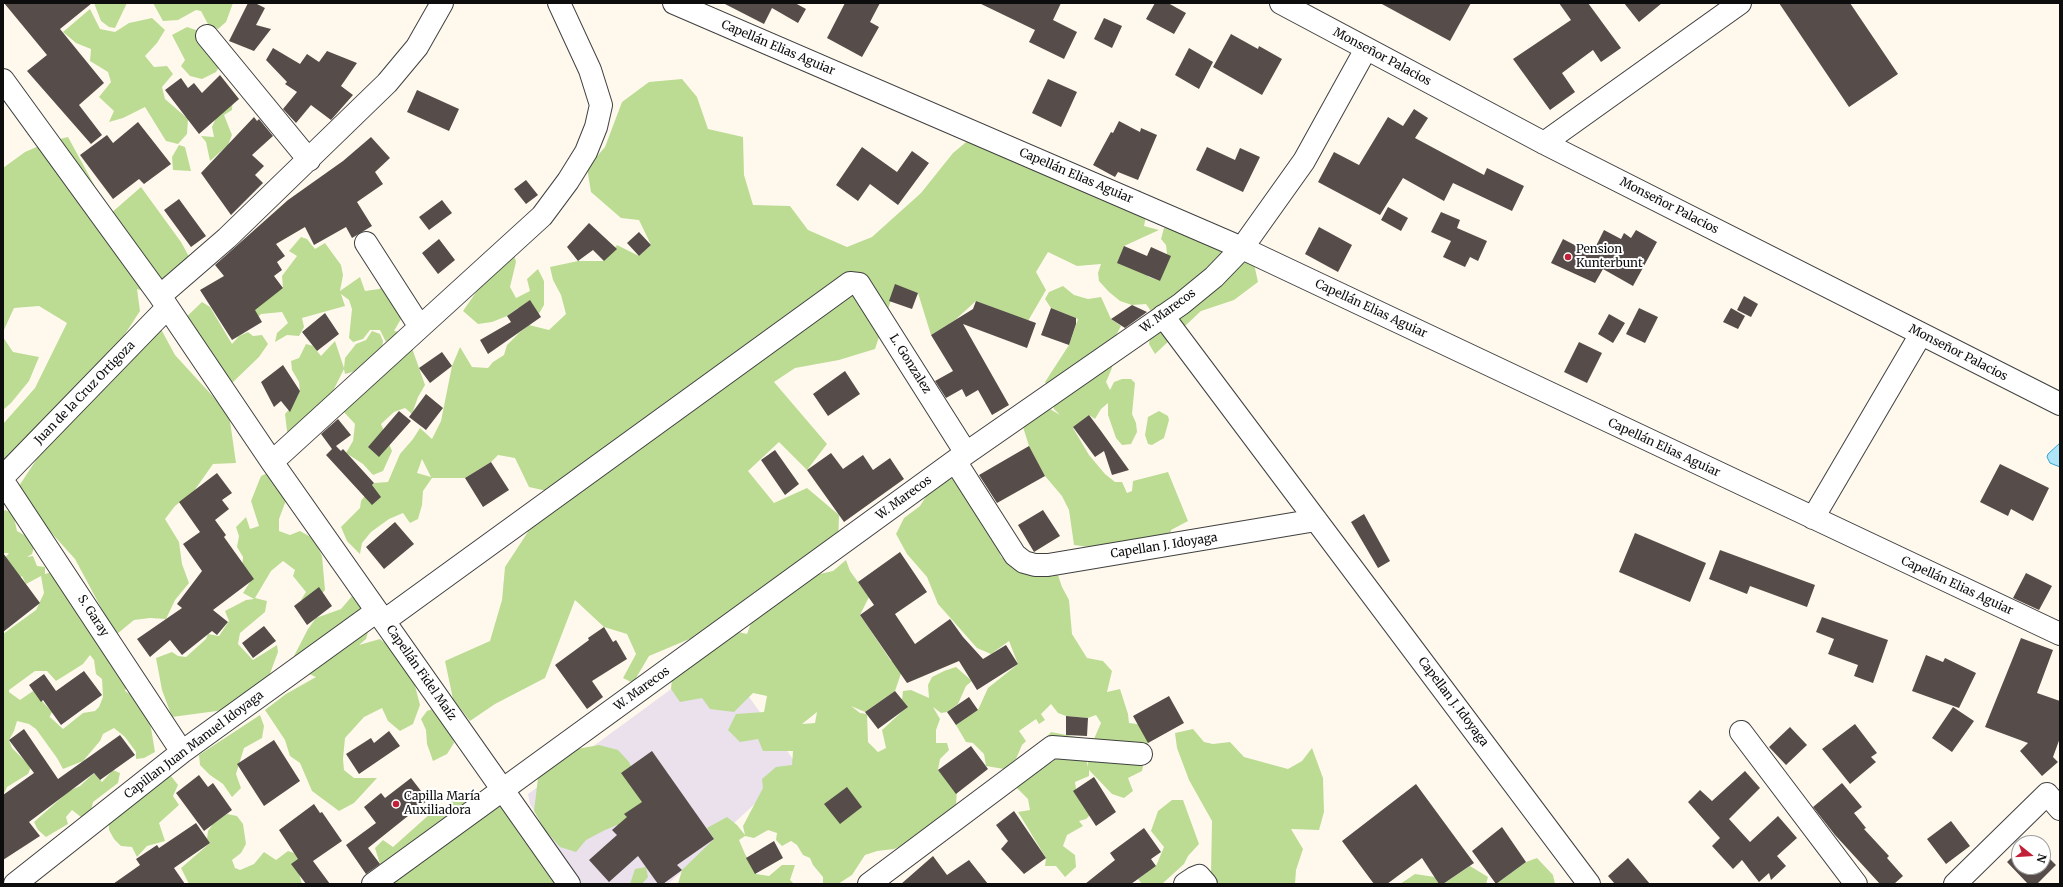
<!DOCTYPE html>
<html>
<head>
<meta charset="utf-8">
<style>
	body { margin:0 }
	#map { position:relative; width:2063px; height:887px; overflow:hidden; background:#fff9ed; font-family:Merriweather,serif }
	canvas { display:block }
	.frame { position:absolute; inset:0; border:4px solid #0d0d0d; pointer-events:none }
	.north { position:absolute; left:2011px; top:835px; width:40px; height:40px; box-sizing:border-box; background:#fff; border:1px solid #9e9e9e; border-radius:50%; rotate:107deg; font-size:11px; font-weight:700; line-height:16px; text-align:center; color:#0d0d0d }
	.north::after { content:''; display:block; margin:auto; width:14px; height:18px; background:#c22038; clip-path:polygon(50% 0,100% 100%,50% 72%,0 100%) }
</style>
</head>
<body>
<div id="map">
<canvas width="2063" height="887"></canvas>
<div class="frame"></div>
<div class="north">N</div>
</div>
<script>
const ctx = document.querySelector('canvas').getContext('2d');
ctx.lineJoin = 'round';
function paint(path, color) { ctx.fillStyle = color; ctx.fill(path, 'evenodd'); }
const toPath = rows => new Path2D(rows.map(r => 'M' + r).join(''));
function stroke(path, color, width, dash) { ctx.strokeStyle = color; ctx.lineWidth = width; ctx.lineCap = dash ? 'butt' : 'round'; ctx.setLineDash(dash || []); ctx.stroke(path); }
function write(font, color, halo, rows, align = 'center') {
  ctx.font = font + ' Merriweather,serif'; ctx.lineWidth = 4; ctx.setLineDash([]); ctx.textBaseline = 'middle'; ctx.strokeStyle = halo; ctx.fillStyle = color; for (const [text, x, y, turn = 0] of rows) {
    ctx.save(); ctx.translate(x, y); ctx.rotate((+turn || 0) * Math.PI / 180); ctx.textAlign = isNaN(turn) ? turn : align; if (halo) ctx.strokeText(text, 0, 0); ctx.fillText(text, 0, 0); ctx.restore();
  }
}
paint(toPath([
	[719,654,797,765,668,884,578,884,530,804,528,794]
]), '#eae1ec');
paint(toPath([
	[94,3,127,3,115,28,109,27,101,21],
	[153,3,233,3,226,22,218,29,209,26,201,11,196,10,178,20,163,21],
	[90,9,100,29,115,32,129,23,152,18,165,30,157,43,145,56,154,67,167,66,173,74,162,87,165,99,188,119,187,134,178,144,166,141,145,107,123,118,109,122,114,111,99,97,111,82,108,72,90,61,91,49,76,43,63,32],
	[187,27,196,30,201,41,221,64,216,72,202,79,190,76,181,66,185,60,172,35],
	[682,79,697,97,708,129,743,137,744,175,753,205,790,206,808,230,847,247,872,237,921,193,953,153,977,133,1123,196,1140,190,1148,207,1144,226,1159,230,1124,246,1138,268,1149,277,1160,281,1167,254,1166,245,1161,239,1164,228,1179,225,1212,237,1237,261,1254,264,1258,282,1234,300,1201,311,1155,354,1149,344,1153,314,1146,304,1132,305,1120,301,1109,292,1099,281,1098,273,1101,264,1077,266,1048,252,1036,272,1046,290,1028,321,976,301,955,320,931,335,918,293,896,285,875,349,839,360,795,368,774,382,827,444,807,470,779,442,748,471,774,503,807,488,839,515,838,546,815,575,833,571,846,560,850,571,869,597,860,615,891,661,906,659,895,691,865,712,851,706,860,713,867,714,868,742,878,752,886,748,882,730,907,707,902,700,903,691,911,690,929,698,928,685,932,677,944,671,956,667,972,681,966,686,958,704,947,712,941,713,933,707,940,719,936,730,936,743,947,743,949,750,940,759,938,770,957,788,956,806,912,841,894,849,877,851,865,855,852,875,838,884,823,884,823,877,813,865,810,858,803,855,797,845,791,841,782,846,776,840,777,833,768,830,754,838,745,836,739,840,745,854,756,874,769,876,782,865,795,865,790,880,794,884,678,884,682,870,714,839,707,828,727,817,737,825,745,835,743,826,763,788,762,779,776,767,792,765,793,751,763,751,758,739,740,742,728,730,736,714,764,712,767,696,753,693,734,712,710,709,702,698,680,702,671,689,673,667,699,635,649,656,633,683,623,678,636,654,627,634,604,627,575,600,545,678,495,704,470,721,453,699,445,661,490,641,502,600,505,567,539,515,547,491,529,487,515,458,498,455,491,462,465,478,432,478,423,491,422,505,418,519,410,523,403,513,389,519,371,532,362,543,360,554,347,541,341,527,360,508,361,501,374,483,388,482,400,454,413,439,420,428,432,439,441,421,452,366,460,347,472,367,488,368,493,362,504,355,507,345,519,333,529,325,549,330,566,314,561,295,553,280,550,267,578,261,604,261,617,245,639,256,651,245,639,220,621,218,591,192,587,168,605,147,622,102,649,82],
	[422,459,431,477,417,473],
	[753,617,747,634,734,631],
	[817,712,815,723,802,724],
	[233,95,232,110,224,115,232,135,228,145,210,161,206,142,201,136,214,137,212,127,216,118],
	[68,137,110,214,141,187,181,242,192,262,160,296,137,289,140,311,110,357,156,320,175,355,229,414,236,463,213,464,194,491,175,506,165,519,179,542,182,564,189,583,175,600,166,619,150,618,134,620,117,634,106,617,75,559,47,528,19,486,42,451,19,461,3,458,3,424,35,388,67,323,39,306,14,308,3,332,3,168,25,152,48,142],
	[179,145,185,147,191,171,173,170,172,157],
	[301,237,307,239,315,249,325,243,341,265,343,275,340,291,360,277,365,291,379,289,388,285,398,306,401,319,394,331,404,333,386,342,380,330,370,330,363,339,353,342,349,338,352,309,349,300,341,294,345,306,302,318,304,327,299,336,287,335,275,342,277,333,288,323,282,312,261,314,249,326,254,308,283,288,282,276,297,256,289,251],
	[513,250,516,262,510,287,516,298,530,291,527,279,538,269,544,281,544,305,537,317,518,308,507,316,492,322,478,324,463,311,479,288],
	[1063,286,1074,295,1088,299,1101,297,1111,319,1121,326,1114,339,1112,368,1106,382,1110,390,1114,382,1122,379,1131,379,1135,383,1132,414,1136,423,1137,432,1131,444,1122,445,1116,438,1108,415,1108,403,1101,409,1095,419,1089,415,1073,428,1089,455,1105,474,1115,482,1122,482,1127,493,1132,491,1133,481,1168,472,1188,521,1171,530,1169,540,1089,547,1074,545,1069,510,1062,496,1045,476,1029,446,1023,427,1034,416,1050,409,1060,415,1054,409,1051,393,1045,382,1069,345,1078,319,1051,308,1045,299,1049,292],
	[202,302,210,307,232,344,239,336,248,332,253,336,262,335,268,344,259,357,231,384,181,322],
	[372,331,380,334,383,341,381,357,356,371,345,374,344,369,327,403,292,438,287,431,285,414,293,405,300,391,299,382,292,370,291,361,299,358,306,344,313,346,321,356,335,341,344,368,345,358,356,344,366,340],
	[3,337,13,352,39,357,29,381,11,403,3,410],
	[413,339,413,351,425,385,418,397,412,414,405,408,394,412,381,424,392,451,383,471,373,475,363,464,346,453,353,441,355,424,343,411],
	[1159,411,1168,416,1169,420,1164,438,1152,445,1148,444,1145,435,1148,417],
	[272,471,288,495,279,519,279,531,290,535,300,531,314,539,322,556,325,590,317,599,301,600,306,592,293,576,295,570,283,561,271,571,255,598,267,601,265,612,240,633,238,644,253,660,277,645,278,652,268,679,224,710,172,717,162,690,156,658,172,652,178,656,186,657,206,639,208,634,219,636,229,621,225,611,246,600,254,599,243,593,250,582,242,571,243,557,237,547,239,536,236,527,246,517,250,529,259,526,251,501,261,476],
	[950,477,961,486,995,539,1001,557,1019,568,1057,572,1062,587,1069,600,1072,634,1087,658,1103,661,1112,671,1107,692,1120,689,1128,714,1129,723,1137,724,1146,729,1148,743,1142,771,1128,778,1133,791,1124,798,1112,794,1089,770,1089,776,1075,782,1076,789,1084,794,1093,812,1086,819,1079,821,1083,826,1067,835,1063,846,1075,855,1076,867,1065,877,1056,866,1045,866,1046,858,1018,812,1030,810,1028,799,1013,784,1044,763,1053,762,1044,740,1051,732,1082,738,1088,767,1088,744,1094,739,1101,723,1096,715,1088,718,1066,716,1058,713,1051,704,1041,714,1045,720,1039,724,1036,719,1019,731,1026,741,1022,745,1016,759,1004,769,986,766,984,754,973,743,966,742,956,725,978,710,988,688,1018,664,1009,641,991,654,977,648,938,604,927,577,907,554,896,534,904,518,920,506,935,482],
	[5,510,13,513,17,531,26,536,34,547,32,554,27,557,33,556,37,566,45,567,45,574,56,571,129,680,125,691,131,695,150,722,155,752,144,758,136,759,136,752,125,737,114,728,103,734,100,741,83,761,63,769,57,758,36,729,29,724,17,721,14,731,9,740,12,748,31,767,28,774,7,787,3,796,3,634,36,610,44,593,41,576,26,584,22,576,12,583,3,560,9,553,3,553,3,512],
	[90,655,94,660,96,674,102,679,103,697,99,707,95,711,83,713,63,729,50,717,49,718,52,712,33,691,20,700,9,692,9,690,35,671,47,671,56,681,83,664],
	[353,595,371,621,366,639,359,645,380,639,405,659,413,678,420,705,413,724,400,731,388,721,382,708,364,717,345,738,343,759,344,770,354,778,377,778,354,803,339,811,312,791,300,763,290,756,285,740,265,710,286,694,316,677,298,669,294,656,308,629,316,618,341,609],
	[435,708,449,723,454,743,447,754,433,761,427,744,426,730,421,719,427,711],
	[260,715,264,726,262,738,244,748,236,774,241,788,232,797,223,784,210,775,200,765,199,755],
	[1193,729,1204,742,1213,744,1230,742,1244,757,1288,769,1302,761,1312,748,1323,778,1324,812,1319,830,1291,829,1303,849,1296,870,1295,884,1219,884,1211,873,1212,821,1189,780,1177,748,1175,733],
	[599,745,618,750,629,762,645,798,632,825,617,825,605,830,586,840,576,852,560,847,545,830,534,811,538,778,577,749],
	[113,770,120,773,118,783,93,802,90,815,81,817,72,810,66,817,68,824,46,837,38,830,34,822,69,791,80,786,94,773,102,782],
	[161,773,171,776,178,785,173,796,179,805,159,823,165,841,147,846,137,857,132,847,121,846,114,839,109,830,109,818,143,797],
	[454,793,471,797,492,799,504,797,560,884,361,884,366,874,380,864,375,848,383,840,393,847,431,813,446,815],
	[1172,800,1183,800,1199,844,1188,856,1184,864,1162,884,1142,884,1138,879,1156,866,1164,847,1151,831,1158,811],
	[227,814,237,816,243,824,246,844,241,853,232,860,235,868,240,870,254,864,264,852,276,860,288,851,294,853,302,860,298,870,302,884,189,884,181,868,210,843,207,839,208,831,213,824],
	[1537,858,1553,875,1555,884,1496,884,1526,862],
	[1470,866,1488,877,1486,884,1443,884],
	[646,867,648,877,642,884,630,884,635,869],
	[1415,874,1435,877,1439,884,1400,884]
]), '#bcdc94');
const water = toPath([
	[2060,443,2060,467,2050,463,2047,457,2048,454,2060,443]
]);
paint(water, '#afe5f8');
stroke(water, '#33a4d2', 1);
paint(toPath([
	[4,3,92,3,60,29,104,83,79,105,102,135,91,144,27,71,47,55],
	[248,3,255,3,265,8,256,25,271,29,254,51,229,41],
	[723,3,795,3,806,9,798,23,772,8,764,24],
	[845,3,880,3,870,22,879,27,862,57,827,38],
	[979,3,1061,3,1053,20,1077,32,1064,59,1029,42,1035,30],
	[1155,3,1168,3,1186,13,1174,34,1146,19],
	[1380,3,1471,3,1450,41],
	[1559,3,1588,3,1621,48,1601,62,1593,50,1562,73,1575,92,1550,110,1513,59,1571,20],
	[1624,3,1662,3,1639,22],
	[1779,3,1850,3,1898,74,1849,107],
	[1104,18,1122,26,1112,48,1094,39],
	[1231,34,1258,49,1259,46,1282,59,1262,95,1213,67],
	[273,48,300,64,307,54,319,62,327,51,357,63,341,86,353,95,331,120,311,105,296,123,283,109,297,92,285,84,287,82,266,60],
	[1189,48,1213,62,1199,89,1175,75],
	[220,75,239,99,199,134,165,90,181,78,188,88,194,83,202,93],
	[1048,79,1077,92,1061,127,1032,113],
	[417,90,459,109,449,131,407,112],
	[1414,109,1428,118,1415,138,1484,175,1487,168,1524,186,1512,211,1453,183,1444,201,1403,178,1380,215,1318,182,1334,152,1359,165,1388,117,1403,126],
	[254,117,257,121,259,119,273,136,252,155,264,166,255,175,263,183,231,215,201,173],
	[1119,121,1140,132,1141,128,1157,135,1138,180,1118,172,1115,177,1093,165,1111,132,1113,133],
	[138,122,171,164,144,184,139,179,113,199,80,155,107,135,113,143],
	[371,137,390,158,375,172,383,184,357,202,372,226,352,238,346,227,314,245,305,227,276,244,285,256,277,262,282,270,274,276,283,288,255,310,262,322,232,340,200,290,224,276,215,265,288,200,343,161],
	[862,147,897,172,912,151,929,163,898,205,870,184,858,201,836,185],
	[1207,147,1235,160,1240,148,1260,157,1243,192,1196,170],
	[526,180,538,195,526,204,514,189],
	[179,199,206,236,191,247,164,210],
	[442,200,452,213,429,230,419,217],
	[1388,207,1408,218,1401,231,1381,220],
	[1441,212,1460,220,1457,228,1487,241,1478,261,1470,257,1465,267,1443,257,1451,241,1431,232],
	[589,223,617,249,604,261,593,250,578,261,567,247],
	[1319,227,1352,245,1338,272,1305,254],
	[1604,230,1621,239,1624,233,1631,238,1636,230,1657,242,1633,286,1603,269,1595,283,1551,263,1563,239,1592,254],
	[639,232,651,245,639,256,627,243],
	[439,239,455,260,438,274,422,253],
	[1124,246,1147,256,1151,247,1171,256,1160,281,1117,263],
	[895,284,918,293,912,309,889,301],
	[1744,296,1758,304,1751,317,1737,310],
	[530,300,541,317,488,354,480,340,511,322,507,316],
	[976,301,1036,323,1027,348,963,324,1009,405,992,415,978,390,966,397,962,389,946,398,935,381,953,371,931,335,973,309],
	[1132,305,1147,312,1125,328,1111,319],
	[1051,308,1076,318,1076,324,1069,345,1041,335],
	[1639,308,1658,317,1645,343,1626,334],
	[1731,308,1745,316,1738,329,1723,322],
	[325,313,339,334,317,351,302,332],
	[1609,314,1625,323,1613,343,1598,334],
	[1579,342,1602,353,1587,383,1564,372],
	[442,352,452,366,430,383,419,368],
	[283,365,300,391,290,412,281,401,274,407,261,382],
	[845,371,860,394,828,416,813,394],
	[426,394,443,408,426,430,409,417],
	[399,411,411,421,379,457,368,447],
	[1089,415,1101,431,1129,470,1112,475,1104,451,1095,457,1073,427],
	[338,419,351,435,336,446,341,451,343,449,374,483,372,485,381,497,372,505,326,455,332,449,321,434],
	[1029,446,1045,476,997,503,979,475],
	[775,450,799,484,785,495,761,460],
	[831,453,843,469,863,455,873,470,890,458,904,479,844,522,807,470],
	[491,462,509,490,483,507,465,478],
	[2000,464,2049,488,2033,521,2011,509,2008,516,1980,502],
	[217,473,232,493,222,500,229,509,215,520,226,535,224,537,254,579,213,610,228,622,217,635,212,631,182,655,170,640,150,657,137,639,182,608,177,604,202,571,183,544,200,532,179,502],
	[1043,510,1060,536,1034,552,1018,525],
	[1364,514,1390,561,1378,568,1351,522],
	[395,522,414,544,384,569,366,547],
	[1635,533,1706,563,1690,602,1619,572],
	[1720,550,1815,585,1807,607,1750,586,1747,594,1709,579],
	[900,552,927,592,895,614,915,644,950,619,963,637,983,659,1006,645,1018,664,977,690,959,661,907,683,860,615,874,605,858,582],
	[3,553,40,603,3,632],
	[2026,573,2052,586,2039,610,2013,598],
	[319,587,332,606,307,625,294,606],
	[1822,617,1888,640,1873,683,1854,676,1858,665,1828,654,1834,639,1816,632],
	[264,626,276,641,253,658,242,643],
	[604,627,613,642,616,640,627,659,592,681,603,697,587,709,555,665,589,640,588,638],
	[2021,638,2053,650,2037,693,2060,701,2060,738,2053,757,2058,762,2042,776,2020,751,2028,743,1985,727],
	[1926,655,1943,662,1945,658,1976,673,1959,708,1912,691],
	[84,671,102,695,61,725,43,700,41,702,29,685,44,674,56,691],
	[895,691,908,707,878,729,865,712],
	[1169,696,1184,723,1148,743,1133,716],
	[969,697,978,710,956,725,947,712],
	[1953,707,1974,721,1952,752,1932,738],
	[1066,716,1088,718,1087,736,1066,735],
	[1855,724,1877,753,1871,757,1876,762,1850,784,1822,749],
	[1790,727,1807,745,1786,765,1769,747],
	[24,729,58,779,120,735,135,755,100,780,94,773,29,822,40,836,3,860,3,795,34,773,9,740],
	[389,731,400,746,359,774,346,754,371,738,374,743],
	[274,740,300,781,264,806,237,764],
	[971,746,988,769,956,794,938,770],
	[652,751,714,839,677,865,682,870,663,884,658,884,638,856,609,882,589,860,617,835,612,830,627,817,624,814,642,802,621,773],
	[1745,771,1760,788,1729,819,1750,842,1778,816,1797,838,1777,856,1786,866,1771,880,1769,873,1759,882,1742,860,1733,869,1712,846,1720,838,1688,802,1700,790,1712,801],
	[199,775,208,787,213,783,232,810,204,831,176,793],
	[1094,777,1116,812,1096,826,1073,791],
	[411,778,428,800,368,848,380,864,366,874,346,845,376,823,364,807,381,793,385,798],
	[1842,783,1862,807,1854,813,1866,828,1864,829,1889,856,1887,858,1903,876,1894,884,1880,884,1835,835,1813,807],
	[1416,784,1474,863,1443,884,1439,884,1422,858,1387,884,1374,884,1342,841],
	[847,787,862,807,840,824,824,804],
	[314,804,320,813,322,812,342,841,313,861,330,884,306,884,291,864,298,859,279,830],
	[1014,811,1046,858,1024,874,1001,849,1008,841,996,825],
	[1951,821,1970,846,1946,864,1927,839],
	[196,823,210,843,174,868,185,884,113,884,140,865,136,859,157,845,159,848],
	[1502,827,1526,862,1496,884,1472,851],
	[1144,828,1161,852,1151,859,1156,866,1131,884,1085,884,1115,860,1110,853],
	[774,841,783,858,755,874,746,858],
	[2019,850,2019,867,2043,867,2043,852,2056,865,2037,884,2028,884,2007,862],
	[933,856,947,875,969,860,988,884,901,884],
	[1628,858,1650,884,1615,884,1608,876]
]), '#564c49');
const minor = toPath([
	[674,3,1242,248,2060,634],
	[1281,3,1544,143,2060,404],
	[207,36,309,160],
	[3,80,160,296,272,462,569,884],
	[1544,143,1740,3],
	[366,243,420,327],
	[160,296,227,238,387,83,417,47,442,3],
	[1163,316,1589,884],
	[955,461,1015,555,1024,562,1035,565,1048,565,1316,520],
	[272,462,542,216,568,181,586,152,596,127,601,105,590,70,559,3],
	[3,477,167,308],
	[3,481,182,752],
	[1813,518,1921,334],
	[384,621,850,283,859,284,966,453],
	[1741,732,1856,884],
	[15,884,182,752,377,611],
	[373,884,955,461,1181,304,1214,277,1242,248,1304,161,1366,49],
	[869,884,1052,747,1141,754],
	[1185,884,1194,878,1199,876,1206,884],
	[1955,884,2047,794,2060,809]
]);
stroke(minor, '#404040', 24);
stroke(minor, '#fff', 22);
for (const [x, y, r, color] of [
	[1568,257,4,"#c22038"],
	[396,804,4,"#c22038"]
]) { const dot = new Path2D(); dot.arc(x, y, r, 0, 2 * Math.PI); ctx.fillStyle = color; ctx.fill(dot); stroke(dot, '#fff', 1.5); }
write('12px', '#0d0d0d', '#fff', [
	["Capellán Elias Aguiar",778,48,23],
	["Monseñor Palacios",1382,57,28],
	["Capellán Elias Aguiar",1076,176,23],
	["Monseñor Palacios",1669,206,27],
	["Capellán Elias Aguiar",1371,309,25],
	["W. Marecos",1168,311,-36],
	["Monseñor Palacios",1958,353,27],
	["L. Gonzalez",910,364,58],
	["Juan de la Cruz Ortigoza",85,393,-46],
	["Capellán Elias Aguiar",1664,448,25],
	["W. Marecos",904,498,-36],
	["Capellan J. Idoyaga",1164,546,-9],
	["Capellán Elias Aguiar",1957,586,25],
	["S. Garay",93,616,57],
	["Capellán Fidel Maíz",421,673,55],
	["W. Marecos",642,689,-36],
	["Capellan J. Idoyaga",1453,702,53],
	["Capillan Juan Manuel Idoyaga",194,745,-37]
]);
write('12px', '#0d0d0d', '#fff', [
	["Pension",1576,250],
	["Kunterbunt",1576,264],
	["Capilla María",404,797],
	["Auxiliadora",404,811]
], 'left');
</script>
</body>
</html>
